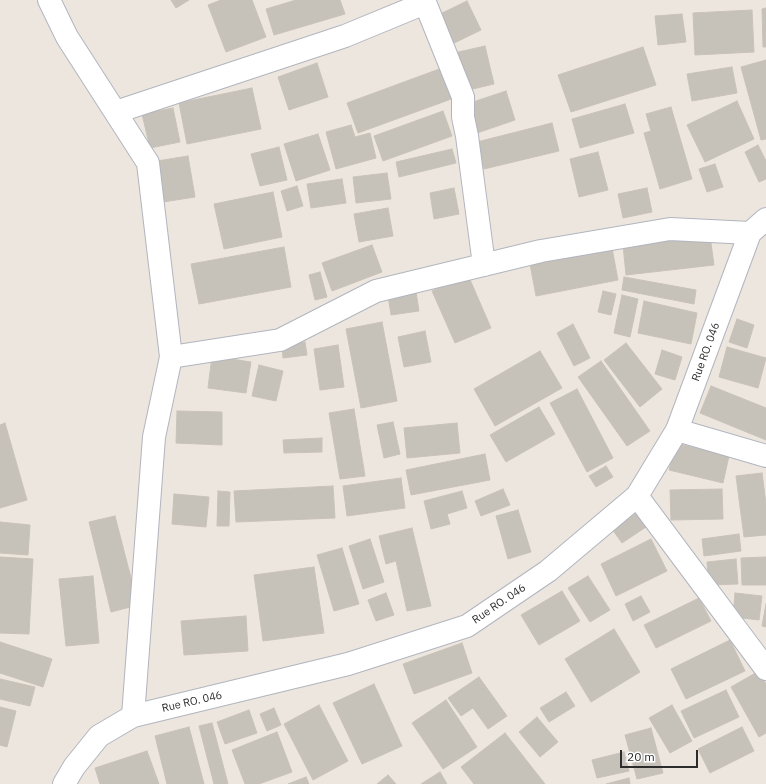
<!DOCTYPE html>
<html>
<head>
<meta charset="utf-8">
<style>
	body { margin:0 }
	#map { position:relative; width:766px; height:784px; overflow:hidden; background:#ede6de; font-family:"IBM Plex Sans",sans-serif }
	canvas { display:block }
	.scale { position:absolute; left:620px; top:750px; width:78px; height:18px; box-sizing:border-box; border:2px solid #2c2c2c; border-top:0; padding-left:5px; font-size:12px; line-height:14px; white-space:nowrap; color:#2c2c2c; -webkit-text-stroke:3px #fff; paint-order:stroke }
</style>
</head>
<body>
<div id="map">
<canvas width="766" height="784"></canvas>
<div class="scale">20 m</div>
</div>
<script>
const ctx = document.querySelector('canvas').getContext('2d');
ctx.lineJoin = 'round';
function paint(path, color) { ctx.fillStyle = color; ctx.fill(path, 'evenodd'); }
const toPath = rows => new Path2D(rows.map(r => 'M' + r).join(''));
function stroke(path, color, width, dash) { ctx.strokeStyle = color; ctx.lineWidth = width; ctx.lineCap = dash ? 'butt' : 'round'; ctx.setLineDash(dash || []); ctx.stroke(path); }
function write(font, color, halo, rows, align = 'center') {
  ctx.font = font + ' "IBM Plex Sans",sans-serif'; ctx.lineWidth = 4; ctx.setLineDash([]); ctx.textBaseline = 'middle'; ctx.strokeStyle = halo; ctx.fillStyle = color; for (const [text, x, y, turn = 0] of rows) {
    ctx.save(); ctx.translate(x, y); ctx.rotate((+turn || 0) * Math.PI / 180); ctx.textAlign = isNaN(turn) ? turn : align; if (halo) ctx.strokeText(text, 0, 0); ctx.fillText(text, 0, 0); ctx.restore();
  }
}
const building = toPath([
	[171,0,189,0,176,8,171,0],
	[221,0,252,0,266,37,226,52,208,5,221,0],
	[296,0,340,0,345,14,274,35,266,9,296,0],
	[467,1,481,30,448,46,434,17,467,1],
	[766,8,766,47,763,47,762,9,766,8],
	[752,10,754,52,695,55,693,13,752,10],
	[682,14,686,42,658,45,655,16,682,14],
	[485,46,494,84,464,91,454,53,485,46],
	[643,47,656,85,571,112,558,75,643,47],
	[766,60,766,139,761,140,741,67,766,60],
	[317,63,328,97,289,110,278,77,317,63],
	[732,67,737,93,692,101,687,74,732,67],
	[442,68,454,98,358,133,347,103,442,68],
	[252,88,261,129,187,144,179,103,252,88],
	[506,91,515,120,474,134,464,105,506,91],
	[737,101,754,139,705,162,687,125,737,101],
	[625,104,634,133,580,148,572,119,625,104],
	[671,107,692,179,660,189,644,133,651,131,646,114,671,107],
	[173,108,180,142,150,148,142,114,173,108],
	[443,111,452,136,383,161,374,136,443,111],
	[552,123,559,151,484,169,477,142,552,123],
	[351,125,355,137,370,133,376,158,336,169,326,132,351,125],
	[318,134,330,170,296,181,284,144,318,134],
	[758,145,766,161,766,179,759,182,745,152,758,145],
	[279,147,287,180,260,186,251,154,279,147],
	[452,149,456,163,399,177,396,162,452,149],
	[598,152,608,190,579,197,570,159,598,152],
	[188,156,195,197,163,202,157,161,188,156],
	[715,164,723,187,707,192,699,169,715,164],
	[387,173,391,199,356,203,353,177,387,173],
	[342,179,346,203,311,208,307,184,342,179],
	[297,186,303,206,287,211,281,191,297,186],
	[454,188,459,214,434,219,430,193,454,188],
	[647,188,652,212,623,218,618,194,647,188],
	[273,192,282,237,224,249,214,204,273,192],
	[388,208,393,236,359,242,354,214,388,208],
	[710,236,714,265,626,275,623,245,710,236],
	[372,245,382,272,332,291,322,263,372,245],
	[284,247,291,287,199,304,191,264,284,247],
	[612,248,618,280,536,296,530,264,612,248],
	[320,272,327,297,315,300,309,275,320,272],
	[468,275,491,328,455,343,432,291,468,275],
	[624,277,696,290,694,304,622,290,624,277],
	[603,291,616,294,611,315,598,312,603,291],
	[416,292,419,311,391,315,388,296,416,292],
	[622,295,638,299,630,337,614,333,622,295],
	[644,301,697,313,691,344,638,333,644,301],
	[737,319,754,325,747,348,729,342,737,319],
	[382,322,397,401,361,408,346,329,382,322],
	[573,324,590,358,574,366,557,333,573,324],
	[425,331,431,362,404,367,398,337,425,331],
	[305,342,307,355,283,358,282,344,305,342],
	[626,343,662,389,640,407,604,360,626,343],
	[338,345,344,387,320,390,314,349,338,345],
	[727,347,766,358,758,388,719,377,727,347],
	[662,350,682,357,675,380,655,374,662,350],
	[540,351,562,388,495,426,474,389,540,351],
	[212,356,251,362,246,393,208,388,212,356],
	[601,361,650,431,627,446,578,377,601,361],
	[259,365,283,371,276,401,252,396,259,365],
	[711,386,766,408,766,440,700,413,711,386],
	[577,389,613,458,587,472,550,403,577,389],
	[539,407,555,434,506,462,490,435,539,407],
	[354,409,365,476,340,479,329,413,354,409],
	[177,411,222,412,222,445,176,443,177,411],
	[393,422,400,454,384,458,377,425,393,422],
	[5,423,27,500,0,508,0,425,5,423],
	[457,423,460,453,407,458,404,428,457,423],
	[322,438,322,452,284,453,283,440,322,438],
	[675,443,729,456,723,483,669,470,675,443],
	[485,454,490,480,411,495,406,470,485,454],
	[606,466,613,477,596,487,589,476,606,466],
	[762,473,766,504,766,535,744,537,736,476,762,473],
	[401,478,405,508,347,516,343,486,401,478],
	[333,486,335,518,236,522,234,491,333,486],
	[503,489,510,505,481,516,475,501,503,489],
	[722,489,723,519,671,520,670,490,722,489],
	[218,491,230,492,229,526,217,526,218,491],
	[462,491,467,508,447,514,450,524,431,529,424,501,462,491],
	[174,494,209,497,206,527,172,524,174,494],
	[518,510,531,552,508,559,496,516,518,510],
	[640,511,649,525,622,543,612,529,640,511],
	[115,516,138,605,111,612,89,522,115,516],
	[0,522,30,525,28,555,0,553,0,522],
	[412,528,431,606,407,611,396,561,386,564,379,536,412,528],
	[739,534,741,551,704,556,702,539,739,534],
	[370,539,384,582,363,589,349,546,370,539],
	[651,539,667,571,616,596,601,564,651,539],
	[342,548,359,604,334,611,317,555,342,548],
	[0,557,33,559,29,634,0,633,0,557],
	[766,557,766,585,742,585,741,558,766,557],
	[736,559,738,584,709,585,707,562,736,559],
	[314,567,324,633,263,641,254,575,314,567],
	[93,576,99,643,66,646,59,579,93,576],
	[588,576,610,610,590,622,568,588,588,576],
	[562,591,580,621,539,645,521,615,562,591],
	[386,593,394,615,376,621,368,600,386,593],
	[735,593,762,596,759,620,733,617,735,593],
	[641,596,650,612,633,621,625,604,641,596],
	[699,598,711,621,656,648,644,625,699,598],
	[766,604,766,627,762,626,766,604],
	[246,616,248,651,184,655,181,621,246,616],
	[614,629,640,672,591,702,565,659,614,629],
	[730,640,745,671,686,699,671,669,730,640],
	[0,642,52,659,43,687,0,673,0,642],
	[462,643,472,673,414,694,403,664,462,643],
	[759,671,766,684,766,733,759,737,731,687,759,671],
	[479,677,507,716,488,729,473,708,461,716,448,698,479,677],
	[0,679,35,687,30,706,0,699,0,679],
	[374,684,402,746,362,764,333,703,374,684],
	[726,690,739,717,694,738,681,711,726,690],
	[566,692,575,706,549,722,540,708,566,692],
	[446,700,477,747,443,769,412,723,446,700],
	[319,705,348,761,313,780,284,724,319,705],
	[672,705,692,741,670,753,649,718,672,705],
	[0,707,16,711,7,747,0,745,0,707],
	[274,708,281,725,267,731,260,714,274,708],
	[249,710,257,733,225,744,217,722,249,710],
	[537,717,558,742,540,757,519,732,537,717],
	[212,723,228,784,214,784,199,726,212,723],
	[189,727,204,784,167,784,155,736,189,727],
	[742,727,754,751,710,773,698,749,742,727],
	[651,728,663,773,637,779,625,735,651,728],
	[277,732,292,772,259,784,245,784,232,750,277,732],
	[505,733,545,784,474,784,461,767,505,733],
	[147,751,159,784,100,784,95,768,147,751],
	[624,752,629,771,597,778,592,760,624,752],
	[440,772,447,784,421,784,440,772],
	[388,775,396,784,377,784,388,775],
	[306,777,309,784,288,784,306,777],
	[629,778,630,784,606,784,629,778]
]);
paint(building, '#c6c1b9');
stroke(building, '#c9c2b8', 1);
const minor = toPath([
	[49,0,67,37,148,163,171,357,154,437,133,716],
	[424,0,463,97,463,117,467,136,484,265],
	[116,112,345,36,425,3],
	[171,357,280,340,376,291,541,251,670,229,750,233],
	[677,430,766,456],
	[637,496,766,669]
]);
const tertiary = toPath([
	[64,784,74,767,99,736,133,716,348,664,467,626,548,571,637,496,677,430,750,233,766,219]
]);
stroke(minor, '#b2b5bf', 24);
stroke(tertiary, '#b2b5bf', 24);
stroke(minor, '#fff', 22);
stroke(tertiary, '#fff', 22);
write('11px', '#2c2c2c', '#fff', [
	["Rue RO. 046",706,352,-70],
	["Rue RO. 046",499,604,-34],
	["Rue RO. 046",192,702,-13]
]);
</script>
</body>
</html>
